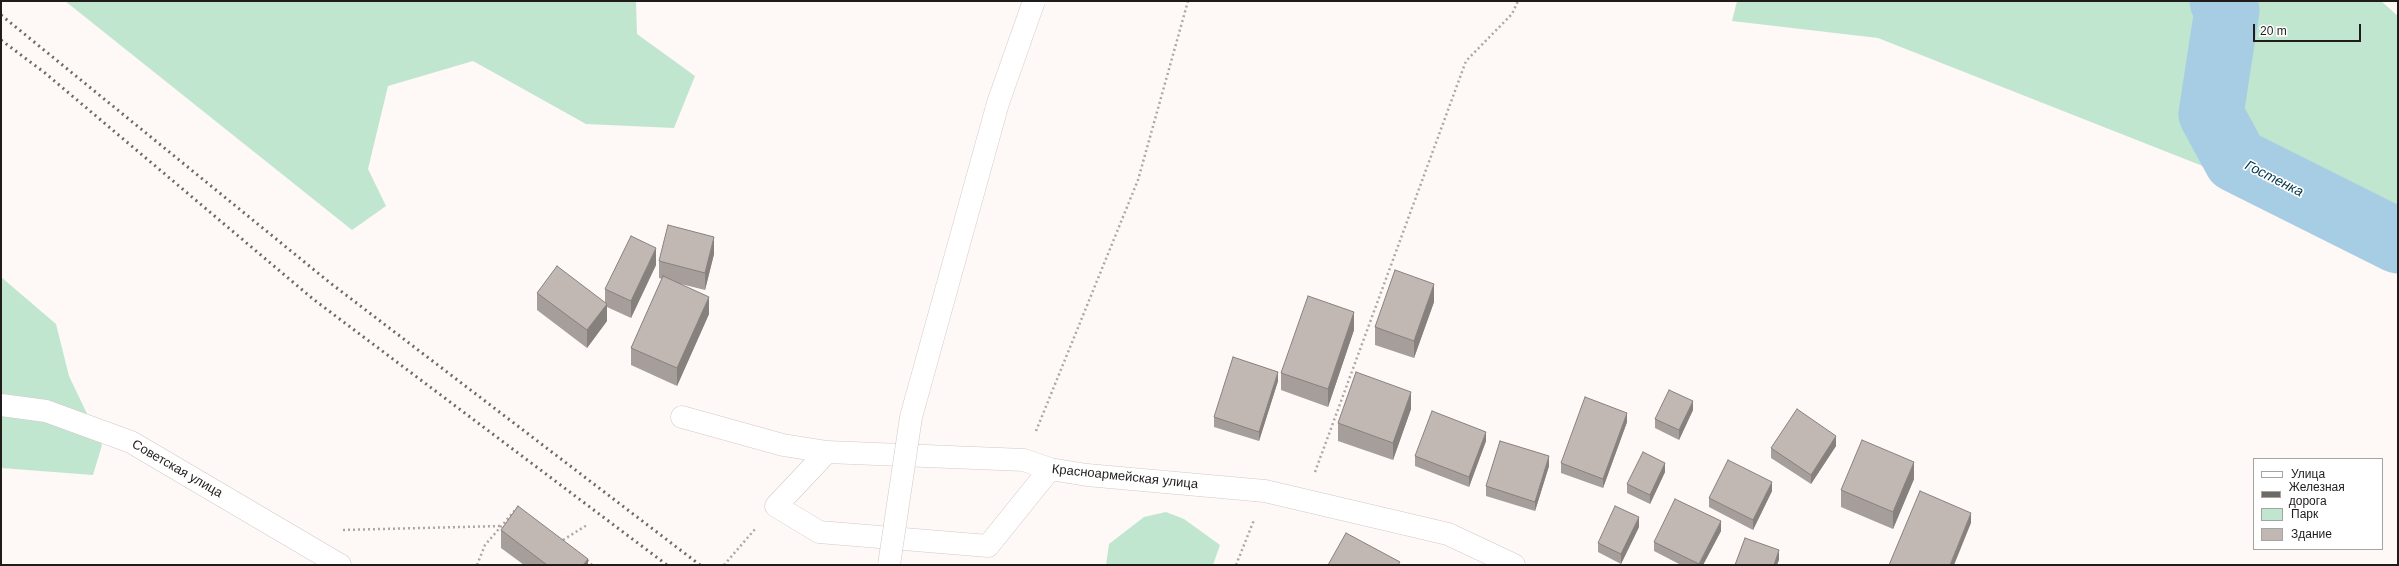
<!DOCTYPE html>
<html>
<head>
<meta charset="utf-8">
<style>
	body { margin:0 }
	#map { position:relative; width:2399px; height:566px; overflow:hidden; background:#fef8f6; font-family:Arial,sans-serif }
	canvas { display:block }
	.frame { position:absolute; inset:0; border:2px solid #1f1c1a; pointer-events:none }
	.legend { position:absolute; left:2253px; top:458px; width:130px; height:92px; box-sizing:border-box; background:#fff; border:1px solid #a5a4a3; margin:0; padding:5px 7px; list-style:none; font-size:12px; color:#1f1c1a }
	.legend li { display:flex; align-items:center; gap:8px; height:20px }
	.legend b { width:20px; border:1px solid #a5a4a3 }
	.scale { position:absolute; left:2253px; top:24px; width:108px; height:18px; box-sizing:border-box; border:2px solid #1f1c1a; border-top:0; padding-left:5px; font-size:12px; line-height:14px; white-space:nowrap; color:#1f1c1a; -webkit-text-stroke:3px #fff; paint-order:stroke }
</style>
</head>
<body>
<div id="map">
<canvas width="2399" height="566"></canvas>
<div class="frame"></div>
<ul class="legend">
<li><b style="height:5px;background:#fff"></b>Улица</li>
<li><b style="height:5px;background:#6d6967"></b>Железная дорога</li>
<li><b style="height:11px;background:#c1e6cf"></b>Парк</li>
<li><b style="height:11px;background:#c1b8b4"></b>Здание</li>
</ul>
<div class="scale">20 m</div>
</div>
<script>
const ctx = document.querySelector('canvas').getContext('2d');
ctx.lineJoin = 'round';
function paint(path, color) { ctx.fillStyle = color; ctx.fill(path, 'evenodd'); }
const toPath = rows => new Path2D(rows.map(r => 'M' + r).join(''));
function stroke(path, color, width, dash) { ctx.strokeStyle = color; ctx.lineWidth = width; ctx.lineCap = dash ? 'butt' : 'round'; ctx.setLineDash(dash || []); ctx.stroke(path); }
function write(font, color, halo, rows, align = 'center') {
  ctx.font = font + ' Arial,sans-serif'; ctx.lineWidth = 3.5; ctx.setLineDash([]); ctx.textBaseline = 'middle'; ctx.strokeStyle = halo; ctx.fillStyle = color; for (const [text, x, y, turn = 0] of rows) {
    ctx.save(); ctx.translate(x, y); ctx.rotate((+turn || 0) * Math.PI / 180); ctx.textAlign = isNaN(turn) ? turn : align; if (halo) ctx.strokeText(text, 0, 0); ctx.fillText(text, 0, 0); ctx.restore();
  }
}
paint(toPath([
	[65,1,636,1,637,34,695,76,674,128,586,124,473,61,388,86,368,169,386,206,352,230],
	[1737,1,2381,1,2398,16,2398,262,2266,191,1878,38,1732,21],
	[1,277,56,324,69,376,102,445,93,475,1,468],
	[1166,512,1184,519,1220,545,1213,565,1106,565,1109,544,1144,517]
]), '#c1e6cf');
stroke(toPath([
	[2222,1,2227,10,2211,114,2236,160,2398,241]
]), '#a6cde3', 65);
const minor = toPath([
	[1,405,46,411,131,442,340,565],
	[682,417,783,445,827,452,1024,460,1050,469,1087,475,1265,491,1448,534,1514,565],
	[827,452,776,506,819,532,988,546,1050,469]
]);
stroke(minor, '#d3c9c6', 23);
stroke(toPath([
	[1036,431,1138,180,1188,1],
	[1315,472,1466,61,1512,14,1518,1],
	[343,530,502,526],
	[563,540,587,525],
	[587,560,592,565],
	[477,565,485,545,517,508,519,509],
	[724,565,756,528],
	[1236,565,1254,520]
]), '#aca7a5', 2.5, [2, 3]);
stroke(minor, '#fff', 22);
stroke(toPath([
	[1,15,329,282,700,565],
	[1,40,45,73,313,299,667,565]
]), '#6d6967', 3, [2, 4]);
const majorBridge = toPath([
	[889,565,911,417,998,103,1034,1]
]);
stroke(majorBridge, '#d3c9c6', 23, []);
stroke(majorBridge, '#fff', 22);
paint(toPath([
	[714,254,705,290,681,284,709,314,677,386,631,365,631,348,662,279,659,278,659,261],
	[656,265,631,318,607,307,607,321,587,348,537,310,537,293,605,303,605,289],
	[1434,302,1414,358,1375,345,1375,327],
	[1354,330,1328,407,1281,390,1281,373],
	[1278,381,1259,441,1214,427,1214,417],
	[1411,409,1393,460,1338,441,1338,423],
	[1693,410,1679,440,1655,428,1655,419],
	[1627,422,1603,488,1561,473,1561,463],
	[1486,441,1469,487,1415,466,1415,456],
	[1836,446,1811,484,1771,458,1771,448],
	[1549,466,1535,511,1486,496,1486,486],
	[1665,472,1650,504,1627,493,1627,484],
	[1914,479,1893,529,1841,507,1841,490],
	[1772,491,1753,530,1709,507,1709,498],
	[1639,527,1621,564,1598,552,1598,543],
	[501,530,588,565,524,565,501,548],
	[1721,531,1703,565,1681,565,1654,551,1654,542]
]), '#a69e9b');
paint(toPath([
	[714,237,714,254,705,290,705,273],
	[656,248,656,265,631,318,631,301],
	[1434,284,1434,302,1414,358,1414,341],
	[709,297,709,314,677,386,677,368],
	[607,304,607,321,587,348,587,330],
	[1354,312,1354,330,1328,407,1328,389],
	[1278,372,1278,381,1259,441,1259,432],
	[1411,392,1411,409,1393,460,1393,443],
	[1693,401,1693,410,1679,440,1679,430],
	[1627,413,1627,422,1603,488,1603,479],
	[1486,432,1486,441,1469,487,1469,477],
	[1836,436,1836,446,1811,484,1811,475],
	[1549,456,1549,466,1535,511,1535,502],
	[1914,462,1914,479,1893,529,1893,512],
	[1665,463,1665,472,1650,504,1650,495],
	[1772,482,1772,491,1753,530,1753,520],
	[1971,513,1971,523,1954,565,1950,565],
	[1639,517,1639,527,1621,564,1621,554],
	[1721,521,1721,531,1703,565,1699,565],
	[1779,550,1779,560,1777,565,1774,565],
	[588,559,588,565,583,565]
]), '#87817e');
const building = toPath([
	[668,225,714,237,705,273,659,261,668,225],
	[631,236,656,248,631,301,605,289,631,236],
	[557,266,607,304,587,330,537,293,557,266],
	[1395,270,1434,284,1414,341,1375,327,1395,270],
	[663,276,709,297,677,368,631,348,663,276],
	[1308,296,1354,312,1328,389,1281,373,1308,296],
	[1233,357,1278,372,1259,432,1214,417,1233,357],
	[1356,372,1411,392,1393,443,1338,423,1356,372],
	[1669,390,1693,401,1679,430,1655,419,1669,390],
	[1585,397,1627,413,1603,479,1561,463,1585,397],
	[1797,409,1836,436,1811,475,1771,448,1797,409],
	[1432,411,1486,432,1469,477,1415,456,1432,411],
	[1862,440,1914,462,1893,512,1841,490,1862,440],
	[1500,441,1549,456,1535,502,1486,486,1500,441],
	[1643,452,1665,463,1650,495,1627,484,1643,452],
	[1728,460,1772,482,1753,520,1709,498,1728,460],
	[1920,491,1971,513,1950,565,1889,565,1920,491],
	[1675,499,1721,521,1699,564,1654,542,1675,499],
	[518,506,588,559,583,565,547,565,501,530,518,506],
	[1615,506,1639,517,1621,554,1598,543,1615,506],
	[1346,533,1400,562,1398,565,1328,565,1346,533],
	[1745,538,1779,550,1774,565,1735,565,1745,538]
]);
paint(building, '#c1b8b4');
stroke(building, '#87817e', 1);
write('13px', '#1f1c1a', '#fff', [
	["Советская улица",177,469,30],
	["Красноармейская улица",1125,477,6]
]);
write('italic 14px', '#00354b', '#fff', [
	["Гостенка",2274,179,27]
]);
</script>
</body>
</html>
